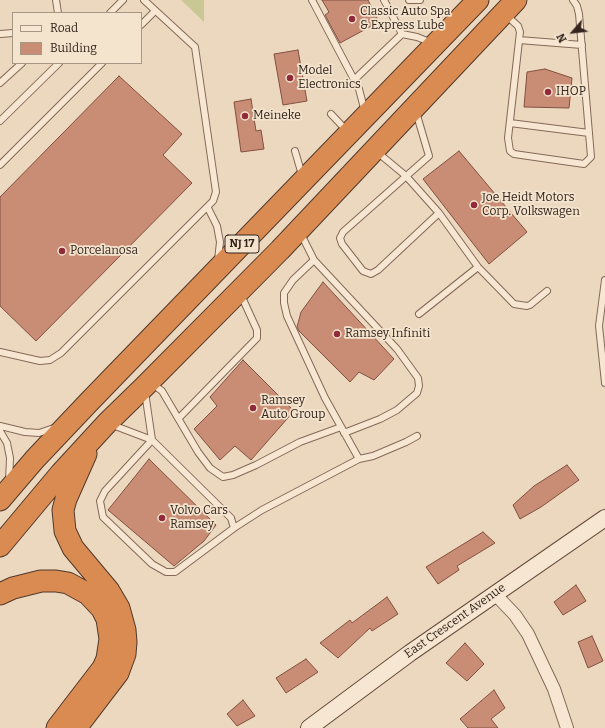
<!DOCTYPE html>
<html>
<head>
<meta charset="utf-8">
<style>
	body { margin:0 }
	#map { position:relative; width:605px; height:728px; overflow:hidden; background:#ecd8bf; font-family:Bitter,serif }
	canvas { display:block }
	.legend { position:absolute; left:12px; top:12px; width:130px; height:52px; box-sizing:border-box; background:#f4e4ce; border:1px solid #a79787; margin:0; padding:5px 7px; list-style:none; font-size:12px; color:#34241c }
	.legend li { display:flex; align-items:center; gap:8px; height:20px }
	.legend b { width:20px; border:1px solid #a79787 }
	.north { position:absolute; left:553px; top:12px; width:40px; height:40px; -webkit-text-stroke:3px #f4e4ce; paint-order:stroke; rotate:242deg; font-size:11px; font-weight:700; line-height:16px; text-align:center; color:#34241c }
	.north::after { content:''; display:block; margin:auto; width:14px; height:18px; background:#34241c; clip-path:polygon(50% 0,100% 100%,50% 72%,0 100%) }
</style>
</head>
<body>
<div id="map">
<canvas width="605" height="728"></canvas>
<ul class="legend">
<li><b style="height:5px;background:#f7e7d2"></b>Road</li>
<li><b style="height:11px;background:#c98d76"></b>Building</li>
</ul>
<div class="north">N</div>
</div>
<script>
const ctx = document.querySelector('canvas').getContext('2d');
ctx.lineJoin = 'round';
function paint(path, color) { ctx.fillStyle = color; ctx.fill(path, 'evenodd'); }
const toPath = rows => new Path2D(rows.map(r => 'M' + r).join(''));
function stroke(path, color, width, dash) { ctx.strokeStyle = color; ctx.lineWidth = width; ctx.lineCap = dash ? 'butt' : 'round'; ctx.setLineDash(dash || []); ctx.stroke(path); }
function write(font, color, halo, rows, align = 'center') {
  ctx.font = font + ' Bitter,serif'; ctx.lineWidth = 3.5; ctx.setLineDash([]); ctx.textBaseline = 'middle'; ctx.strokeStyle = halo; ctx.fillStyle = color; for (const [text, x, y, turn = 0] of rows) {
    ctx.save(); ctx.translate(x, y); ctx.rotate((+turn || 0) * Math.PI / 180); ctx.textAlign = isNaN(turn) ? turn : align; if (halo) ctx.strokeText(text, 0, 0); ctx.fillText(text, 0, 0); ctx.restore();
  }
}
paint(toPath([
	[181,0,204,0,204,22]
]), '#c9c894');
const building = toPath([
	[322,0,368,0,379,22,340,43,325,15,329,12,322,0],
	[298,50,307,101,283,105,274,54,298,50],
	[545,69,572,78,569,108,524,107,527,72,545,69],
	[119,76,182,134,163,155,192,183,36,341,0,306,0,197,119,76],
	[251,99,256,131,261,130,264,149,241,152,234,102,251,99],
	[459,151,527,232,489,264,423,179,459,151],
	[323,282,394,359,374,380,359,372,350,382,299,331,297,327,301,312,323,282],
	[243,360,294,411,251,460,235,446,220,460,194,429,217,406,210,397,243,360],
	[149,459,216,525,204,541,174,566,108,510,149,459],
	[567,465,579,480,541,507,520,519,513,505,534,486,567,465],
	[483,532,495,543,457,566,459,570,438,584,426,567,483,532],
	[576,585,586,601,563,615,554,602,576,585],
	[387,597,398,614,372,631,370,628,338,658,320,643,350,620,352,623,387,597],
	[592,636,603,661,588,668,578,642,592,636],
	[465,643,484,664,467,681,446,663,465,643],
	[306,659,318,672,286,693,276,678,306,659],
	[494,690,505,708,491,719,498,728,468,728,460,719,494,690],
	[243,700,255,716,237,726,227,714,243,700]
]);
paint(building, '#c98d76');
stroke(building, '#82503f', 1);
const lane = toPath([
	[56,0,58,13],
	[312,0,359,89,365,112],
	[384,0,402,34],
	[409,0,420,0],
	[110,13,123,0],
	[507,16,518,26,520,32,508,138,510,151,514,154,584,164,591,157,579,14,577,6,573,0],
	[141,25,155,11],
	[0,34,13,33],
	[402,34,417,37,432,43],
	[519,40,582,45],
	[354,80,402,34],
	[0,83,22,63],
	[416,112,429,156,343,232,340,238,342,244,363,271,371,274,378,270,439,213],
	[331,114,347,131],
	[0,121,59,63],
	[510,123,589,133],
	[295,151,302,175],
	[377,152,406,176,439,213,478,267,514,304,527,306,530,305,547,291],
	[0,165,102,63],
	[208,208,217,226,220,242,218,260],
	[301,234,314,260,397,349,418,378,419,386,417,393,397,410,380,419,344,433],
	[314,260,293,280,284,293,284,303,287,316,325,398,359,459,373,456,406,442,417,436],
	[605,280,599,326,605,383],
	[419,314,478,267],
	[0,352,40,361,50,360,61,353,213,201,216,192,195,47,144,0],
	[151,383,162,391,198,452,210,468,223,477,233,475,256,465,300,442,341,427],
	[179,418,257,338,257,330,241,295],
	[110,424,152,440,145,392],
	[0,426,25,432,39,433,54,428],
	[0,431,7,443,10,458,9,481],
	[234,528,231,518,152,440,105,491,100,501,103,517,152,564,166,572,175,572,234,528,262,510,359,459]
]);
const street = toPath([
	[494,593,515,615,528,634,554,689,567,728]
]);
const secondary = toPath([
	[309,728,410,653,605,518]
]);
const highway = toPath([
	[0,500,35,459,88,403,478,0],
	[0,546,61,473,107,423,144,387,280,250,516,0],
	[0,594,13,588,41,581,56,581,68,583,88,594,102,609,107,619,110,639,107,659,103,668,57,728],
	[76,728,118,673,125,654,126,642,125,630,119,608,109,591,73,548,65,531,63,510,66,499,86,454]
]);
stroke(lane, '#846958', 8);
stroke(street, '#846958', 14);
stroke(secondary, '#654b3b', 18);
stroke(highway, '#51392c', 23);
stroke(lane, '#f7e7d2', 6);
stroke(street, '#f7e7d2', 12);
stroke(secondary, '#f7e7d2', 16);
stroke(highway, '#da8b51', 21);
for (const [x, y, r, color] of [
	[352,19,4,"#912a39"],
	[290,78,4,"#912a39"],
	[548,92,4,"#912a39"],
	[245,116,4,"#912a39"],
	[474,205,4,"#912a39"],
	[62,251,4,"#912a39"],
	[337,334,4,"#912a39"],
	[253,408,4,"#912a39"],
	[162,518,4,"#912a39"]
]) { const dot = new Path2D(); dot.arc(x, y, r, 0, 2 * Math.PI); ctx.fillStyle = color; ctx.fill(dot); stroke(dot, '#f4e4ce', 1.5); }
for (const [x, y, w] of [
	[242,244,34]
]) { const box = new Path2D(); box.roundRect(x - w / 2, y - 9, w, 18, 3); ctx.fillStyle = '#f4e4ce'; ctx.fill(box); stroke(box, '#34241c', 1); }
write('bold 11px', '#34241c', null, [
	["NJ 17",242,244]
]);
write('12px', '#34241c', '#f4e4ce', [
	["Classic Auto Spa",360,12],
	["& Express Lube",360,26],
	["Model",298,71],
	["Electronics",298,85],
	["IHOP",556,92],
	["Meineke",253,116],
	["Joe Heidt Motors",482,198],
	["Corp. Volkswagen",482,212],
	["Porcelanosa",70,251],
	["Ramsey Infiniti",345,334],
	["Ramsey",261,401],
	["Auto Group",261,415],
	["Volvo Cars",170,511],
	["Ramsey",170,525]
], 'left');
write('12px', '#34241c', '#f4e4ce', [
	["East Crescent Avenue",455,621,-35]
]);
</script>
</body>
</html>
